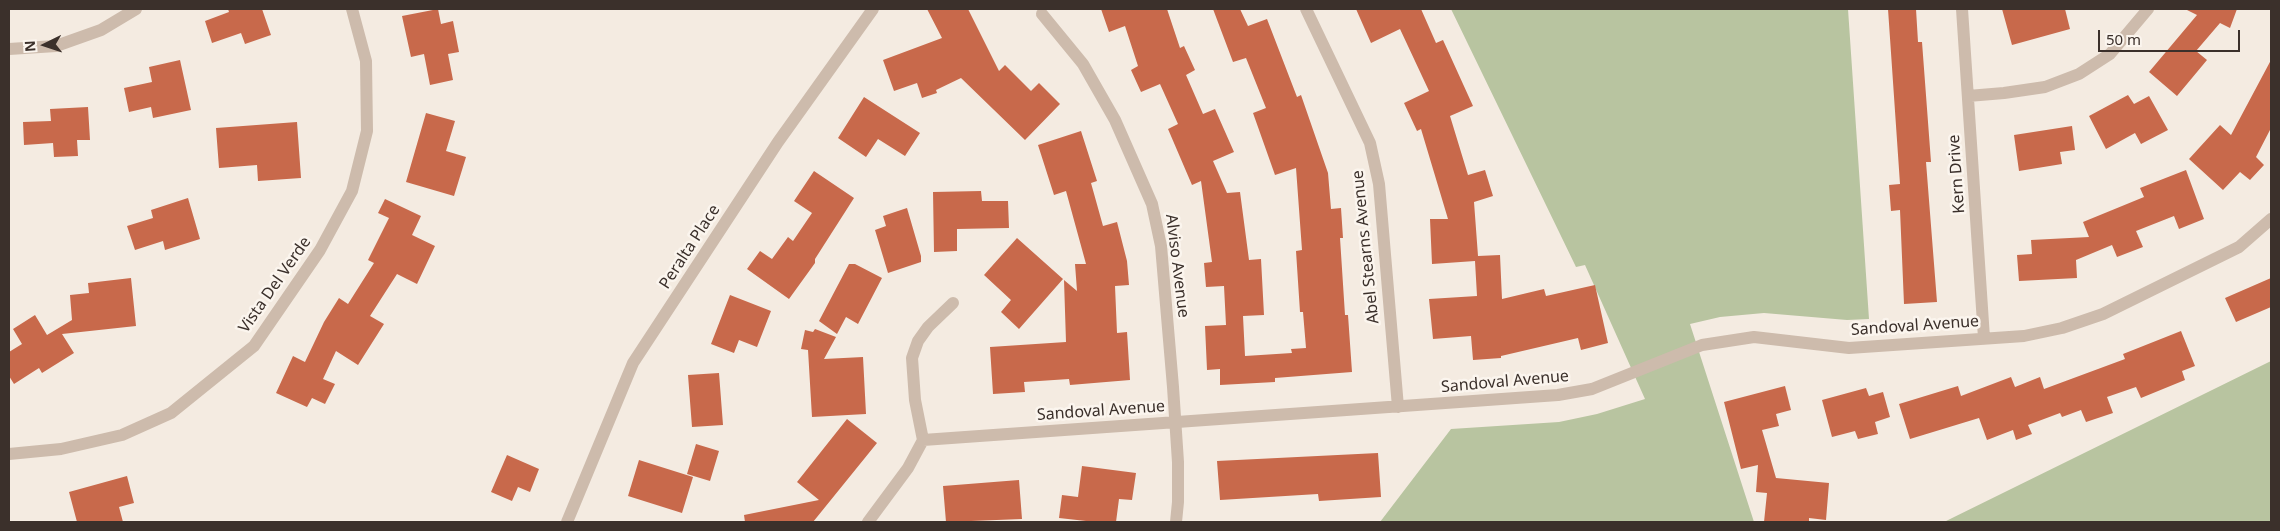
<!DOCTYPE html>
<html>
<head>
<meta charset="utf-8">
<style>
	body { margin:0 }
	#map { position:relative; width:2280px; height:531px; overflow:hidden; background:#f4ebe1; font-family:"Noto Sans",sans-serif }
	canvas { display:block }
	.frame { position:absolute; inset:0; border:10px solid #3b302b; pointer-events:none }
	.north { position:absolute; left:20px; top:20px; width:50px; height:50px; -webkit-text-stroke:4px #fbf5ee; paint-order:stroke; rotate:266deg; font-size:14px; font-weight:700; line-height:20px; text-align:center; color:#3b302b }
	.north::after { content:''; display:block; margin:auto; width:18px; height:22px; background:#3b302b; clip-path:polygon(50% 0,100% 100%,50% 72%,0 100%) }
	.scale { position:absolute; left:2098px; top:30px; width:142px; height:22px; box-sizing:border-box; border:2px solid #3b302b; border-top:0; padding-left:6px; font-size:15px; line-height:18px; white-space:nowrap; color:#3b302b; -webkit-text-stroke:4px #fbf5ee; paint-order:stroke }
</style>
</head>
<body>
<div id="map">
<canvas width="2280" height="531"></canvas>
<div class="frame"></div>
<div class="north">N</div>
<div class="scale">50 m</div>
</div>
<script>
const ctx = document.querySelector('canvas').getContext('2d');
ctx.lineJoin = 'round';
function paint(path, color) { ctx.fillStyle = color; ctx.fill(path, 'evenodd'); }
const toPath = rows => new Path2D(rows.map(r => 'M' + r).join(''));
function stroke(path, color, width, dash) { ctx.strokeStyle = color; ctx.lineWidth = width; ctx.lineCap = dash ? 'butt' : 'round'; ctx.setLineDash(dash || []); ctx.stroke(path); }
function write(font, color, halo, rows, align = 'center') {
  ctx.font = font + ' "Noto Sans",sans-serif'; ctx.lineWidth = 5; ctx.setLineDash([]); ctx.textBaseline = 'middle'; ctx.strokeStyle = halo; ctx.fillStyle = color; for (const [text, x, y, turn = 0] of rows) {
    ctx.save(); ctx.translate(x, y); ctx.rotate((+turn || 0) * Math.PI / 180); ctx.textAlign = isNaN(turn) ? turn : align; if (halo) ctx.strokeText(text, 0, 0); ctx.fillText(text, 0, 0); ctx.restore();
  }
}
paint(toPath([
	[1451,9,1848,9,1869,319,1847,320,1764,313,1720,317,1690,324,1754,522,1380,522,1451,429,1559,422,1597,414,1645,399,1585,265,1576,267],
	[2271,361,2271,522,1944,522]
]), '#b8c4a0');
paint(toPath([
	[228,9,262,9,271,35,245,44,241,33,212,43,205,21,229,12],
	[438,9,441,24,453,21,459,52,448,54,453,80,430,85,424,54,411,57,402,16],
	[927,9,968,9,999,71,1005,65,1031,91,1039,83,1060,104,1025,140,961,78,936,90,937,93,922,98,917,83,894,91,883,60,942,38],
	[1101,9,1167,9,1180,48,1184,46,1195,70,1186,75,1203,114,1215,109,1234,152,1213,161,1227,193,1240,192,1249,260,1261,259,1264,315,1243,316,1245,356,1292,353,1291,349,1306,348,1303,312,1300,312,1296,251,1302,250,1296,168,1275,175,1253,113,1266,108,1246,58,1233,62,1213,9,1240,9,1248,26,1267,19,1297,97,1301,95,1328,173,1331,209,1341,208,1343,238,1340,238,1345,315,1348,315,1352,372,1275,378,1275,382,1220,385,1220,369,1207,370,1205,326,1226,325,1224,286,1206,287,1204,263,1212,262,1201,181,1192,185,1168,129,1178,124,1160,84,1141,92,1131,70,1138,66,1125,26,1109,32],
	[1356,9,1421,9,1436,43,1443,40,1473,106,1450,116,1468,175,1485,170,1493,196,1474,202,1478,256,1500,255,1502,299,1544,289,1546,296,1595,285,1608,343,1581,350,1578,338,1501,356,1501,358,1473,360,1471,336,1433,339,1429,299,1477,296,1475,261,1432,264,1430,219,1448,219,1421,129,1417,131,1404,103,1429,91,1400,29,1371,43],
	[1888,9,1916,9,1918,42,1922,42,1931,162,1926,162,1937,302,1904,304,1900,210,1891,211,1889,185,1900,184],
	[2002,9,2065,9,2070,29,2012,45],
	[2185,9,2237,9,2230,28,2220,23,2196,51,2207,60,2177,96,2149,72,2197,15],
	[180,60,191,110,153,118,151,107,129,112,124,88,152,82,149,67],
	[2271,60,2271,128,2256,157,2264,165,2250,180,2240,172,2223,190,2189,159,2220,125,2231,135],
	[2128,95,2134,104,2149,96,2168,130,2141,144,2135,133,2106,149,2089,116],
	[864,97,920,133,905,156,878,139,866,157,838,138],
	[88,107,90,140,77,140,78,156,54,157,53,143,24,145,23,122,51,121,50,109],
	[426,113,455,121,446,151,466,157,454,196,406,182],
	[297,122,301,178,258,181,257,165,219,168,216,128],
	[2072,126,2075,150,2060,152,2062,164,2019,171,2014,135],
	[1081,131,1097,181,1091,183,1103,226,1117,222,1127,261,1129,285,1115,286,1117,333,1127,332,1130,380,1070,385,1069,379,1024,382,1025,392,993,394,990,347,1066,342,1064,280,1077,291,1075,264,1086,264,1066,191,1054,195,1038,145],
	[2186,170,2204,219,2179,229,2174,216,2136,231,2143,247,2117,257,2112,245,2076,260,2077,278,2019,281,2017,255,2032,254,2031,240,2089,237,2083,222,2144,197,2140,188],
	[814,171,854,198,815,259,815,263,789,299,747,269,760,251,772,259,788,237,793,241,812,213,794,201],
	[981,191,982,201,1008,201,1009,228,957,229,957,251,934,252,933,192],
	[188,198,200,239,165,250,163,241,135,250,127,226,153,218,151,210],
	[385,199,421,216,412,235,435,246,417,284,397,274,370,316,384,324,358,365,336,351,323,379,335,384,325,404,312,398,307,407,276,393,293,356,305,362,324,322,339,298,348,304,374,263,368,260,389,218,378,213],
	[907,208,921,256,921,262,888,273,875,230,886,226,883,216],
	[1017,238,1063,279,1019,329,1001,312,1011,300,984,275],
	[849,264,855,264,882,278,858,324,846,317,837,334,819,321],
	[131,278,136,326,62,334,74,353,42,373,39,368,14,384,9,376,9,352,22,344,13,329,35,315,47,335,72,320,70,295,89,293,88,283],
	[2271,278,2271,307,2236,322,2225,298],
	[730,295,771,311,757,347,739,340,734,353,711,344],
	[815,329,836,337,824,359,863,357,866,414,812,417,808,350,801,349,805,330,813,332],
	[2181,331,2195,366,2182,371,2185,380,2141,398,2136,387,2107,397,2113,413,2086,422,2081,410,2062,417,2060,413,2028,425,2032,434,2016,440,2013,430,1987,440,1979,418,1910,439,1899,404,1958,386,1961,396,2011,377,2015,387,2040,377,2044,389,2125,359,2123,354],
	[719,373,723,425,692,427,688,375],
	[1785,386,1791,410,1776,414,1779,426,1762,430,1776,478,1829,483,1826,520,1809,518,1809,522,1764,522,1767,493,1756,492,1758,465,1741,469,1724,402],
	[1866,388,1869,396,1883,392,1890,417,1875,422,1878,434,1858,439,1855,431,1832,437,1822,400],
	[847,419,877,443,813,522,745,522,744,515,819,500,797,482],
	[696,444,719,451,710,481,687,474],
	[1378,453,1381,497,1319,501,1318,494,1220,500,1217,461],
	[507,455,539,469,530,492,518,487,512,501,491,492],
	[639,460,693,477,682,513,628,496],
	[1082,466,1136,473,1132,500,1119,499,1116,522,1095,522,1059,518,1062,495,1078,497],
	[127,476,134,503,119,507,123,522,77,522,69,492],
	[1019,480,1022,519,946,522,943,486]
]), '#c8694b');
stroke(toPath([
	[1306,9,1370,143,1379,184,1398,407],
	[1962,9,1984,338],
	[1042,14,1083,64,1115,120,1152,204,1161,246,1173,387,1178,462,1178,502,1176,522],
	[9,49,56,46,101,30,136,9],
	[1968,96,2004,93,2045,87,2079,74,2110,54,2148,9],
	[923,440,915,400,912,358,918,341,928,327,953,303],
	[9,454,61,449,122,435,171,413,254,346,320,250,352,191,367,131,366,61,352,9],
	[567,522,633,363,778,142,873,9],
	[868,522,908,468,923,440,1558,395,1592,389,1702,345,1754,337,1849,348,2024,336,2062,328,2103,314,2239,247,2271,219]
]), '#cdbbac', 12);
write('16px', '#3b302b', '#fbf5ee', [
	["Kern Drive",1957,174,-94],
	["Peralta Place",690,247,-57],
	["Abel Stearns Avenue",1366,247,-96],
	["Alviso Avenue",1177,266,83],
	["Vista Del Verde",275,285,-55],
	["Sandoval Avenue",1915,326,-4],
	["Sandoval Avenue",1505,382,-5],
	["Sandoval Avenue",1101,411,-4]
]);
</script>
</body>
</html>
